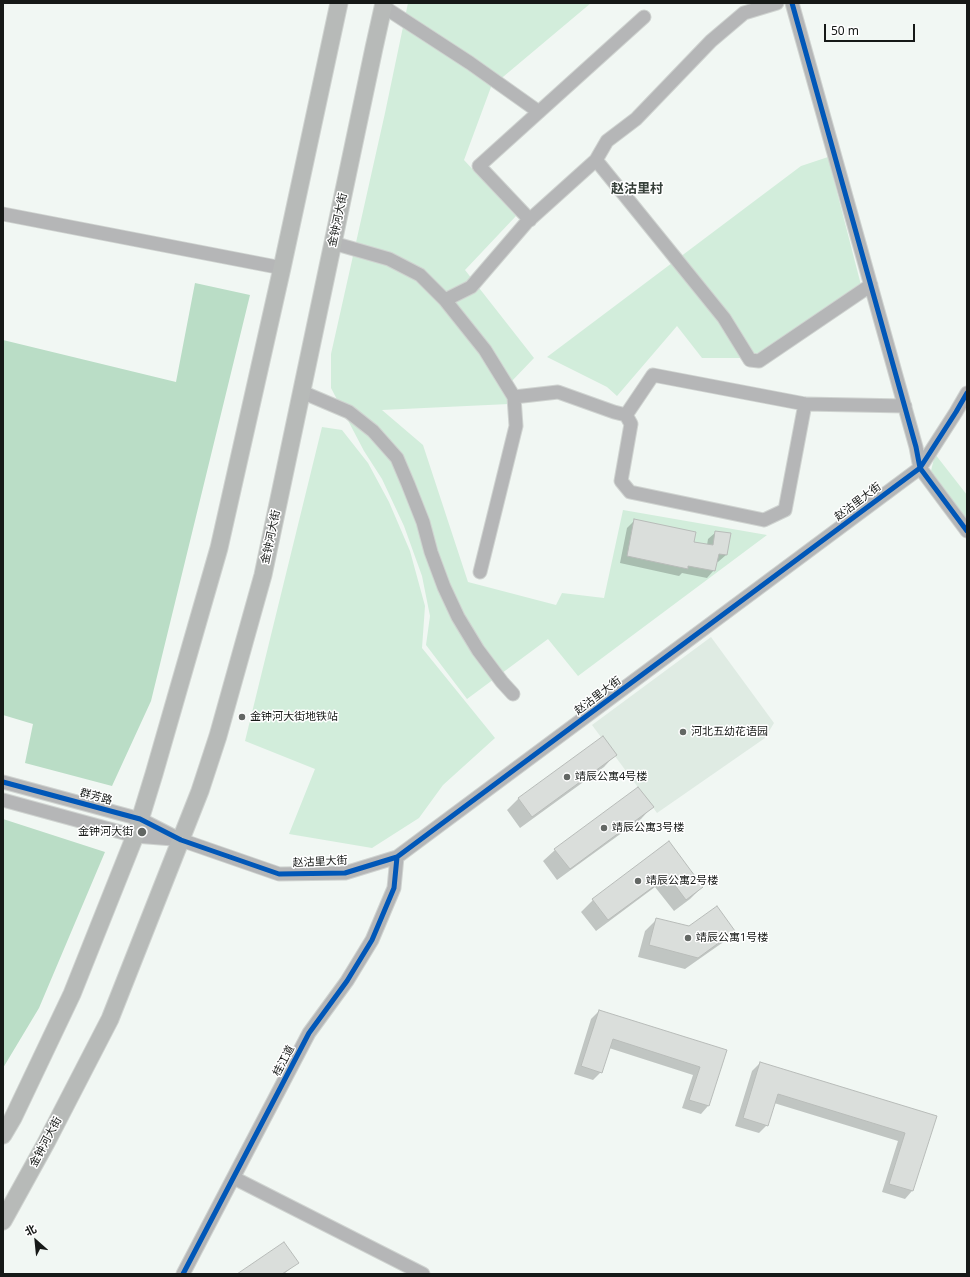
<!DOCTYPE html>
<html>
<head>
<meta charset="utf-8">
<style>
	body { margin:0 }
	#map { position:relative; width:970px; height:1277px; overflow:hidden; background:#f1f7f3; font-family:"Noto Sans","Noto Sans SC",sans-serif }
	canvas { display:block }
	.frame { position:absolute; inset:0; border:4px solid #161917; pointer-events:none }
	.north { position:absolute; left:16px; top:1221px; width:40px; height:40px; -webkit-text-stroke:3px #fff; paint-order:stroke; rotate:333deg; font-size:11px; font-weight:700; line-height:16px; text-align:center; color:#161917 }
	.north::after { content:''; display:block; margin:auto; width:14px; height:18px; background:#161917; clip-path:polygon(50% 0,100% 100%,50% 72%,0 100%) }
	.scale { position:absolute; left:824px; top:24px; width:91px; height:18px; box-sizing:border-box; border:2px solid #161917; border-top:0; padding-left:5px; font-size:12px; line-height:14px; white-space:nowrap; color:#161917; -webkit-text-stroke:3px #fff; paint-order:stroke }
</style>
</head>
<body>
<div id="map">
<canvas width="970" height="1277"></canvas>
<div class="frame"></div>
<div class="north">北</div>
<div class="scale">50 m</div>
</div>
<script>
const ctx = document.querySelector('canvas').getContext('2d');
ctx.lineJoin = 'round';
function paint(path, color) { ctx.fillStyle = color; ctx.fill(path, 'evenodd'); }
const toPath = rows => new Path2D(rows.map(r => 'M' + r).join(''));
function stroke(path, color, width, dash) { ctx.strokeStyle = color; ctx.lineWidth = width; ctx.lineCap = dash ? 'butt' : 'round'; ctx.setLineDash(dash || []); ctx.stroke(path); }
function write(font, color, halo, rows, align = 'center') {
  ctx.font = font + ' "Noto Sans","Noto Sans SC",sans-serif'; ctx.lineWidth = 3; ctx.setLineDash([]); ctx.textBaseline = 'middle'; ctx.strokeStyle = halo; ctx.fillStyle = color; for (const [text, x, y, turn = 0] of rows) {
    ctx.save(); ctx.translate(x, y); ctx.rotate((+turn || 0) * Math.PI / 180); ctx.textAlign = isNaN(turn) ? turn : align; if (halo) ctx.strokeText(text, 0, 0); ctx.fillText(text, 0, 0); ctx.restore();
  }
}
paint(toPath([
	[711,637,774,723,765,738,657,813,592,725]
]), '#dfebe3');
paint(toPath([
	[408,3,591,3,491,87,464,160,516,216,465,270,534,358,511,382,509,404,382,410,423,445,468,582,556,605,562,593,604,598,623,510,767,535,578,676,548,639,467,699,426,645,430,616,422,576,404,526,382,479,364,451,331,388,331,354,385,113],
	[828,157,861,285,758,358,702,358,677,326,617,396,607,387,547,357,801,166],
	[322,427,342,430,368,463,389,502,410,551,425,606,422,648,495,738,443,785,419,818,372,848,289,834,315,769,245,741],
	[935,454,967,495,967,520,931,471]
]), '#d2eddb');
paint(toPath([
	[195,283,250,295,151,701,112,786,25,763,33,724,3,715,3,340,176,382],
	[3,819,105,852,39,1008,3,1068]
]), '#baddc6');
paint(toPath([
	[635,520,692,542,707,545,708,539,716,532,726,555,718,562,716,562,714,570,707,578,682,573,679,576,620,563,627,528],
	[615,755,604,767,520,828,507,810,518,799],
	[652,807,641,819,557,880,543,861,555,850],
	[669,843,702,887,690,899,674,911,655,887,596,931,581,912,593,900],
	[657,919,690,927,734,931,722,943,685,969,638,957,645,931],
	[599,1011,726,1051,708,1106,701,1114,682,1108,693,1075,609,1048,601,1072,593,1080,574,1074,591,1019],
	[760,1063,936,1116,912,1191,905,1199,882,1192,898,1141,774,1103,767,1125,759,1133,735,1126,752,1071],
	[297,1263,284,1274,239,1274]
]), '#0003');
const building = toPath([
	[634,519,696,532,694,542,713,545,715,531,731,533,727,555,719,554,715,571,688,566,688,569,627,556,634,519],
	[603,736,617,755,532,817,518,798,603,736],
	[638,787,654,807,570,869,554,849,638,787],
	[669,841,703,887,686,900,668,876,608,920,592,899,669,841],
	[717,906,735,931,698,958,649,945,656,918,689,926,717,906],
	[599,1010,727,1050,709,1106,689,1100,700,1067,613,1039,602,1073,581,1066,599,1010],
	[760,1062,937,1116,913,1191,889,1184,905,1133,778,1094,768,1126,743,1118,760,1062],
	[284,1242,299,1263,282,1274,237,1274,284,1242]
]);
paint(building, '#dadedb');
stroke(building, '#b8bcb9', 1);
const minor = toPath([
	[777,3,744,13,711,41,636,119,607,141,596,160,724,318,750,360,759,361,871,285],
	[792,3,916,447,920,468,967,531],
	[384,7,470,63,539,112],
	[3,214,282,268],
	[530,220,479,166,644,17],
	[333,243,389,259,420,275,445,300,485,350,514,397,516,426,480,572],
	[445,300,471,287,526,223,596,160],
	[302,392,349,412,373,431,397,458,408,484,423,522,431,552,444,587,458,617,478,650,502,682,513,694],
	[514,397,558,392,614,412,626,415,653,375,805,404,905,406],
	[626,415,631,424,621,481,630,492,764,520,785,510,805,404],
	[3,782,140,819,181,840,279,874,345,873,397,857,920,468,956,412,967,393],
	[3,800,135,836,173,839],
	[234,1178,423,1274],
	[183,1274,309,1033,347,981,372,940,394,888,397,857]
]);
const major = toPath([
	[3,1135,13,1118,72,994,135,836,154,774,219,548,282,268,339,3],
	[3,1221,46,1143,110,1019,200,791,218,736,263,575,374,48,384,3]
]);
stroke(minor, '#cfd3d0', 15);
stroke(major, '#cfd3d0', 19);
stroke(minor, '#b5b6b7', 13);
stroke(major, '#b7bab8', 17);
stroke(toPath([
	[792,3,916,447,920,468,967,531],
	[3,782,140,819,181,840,279,874,345,873,397,857,920,468,956,412,967,393],
	[183,1274,309,1033,347,981,372,940,394,888,397,857]
]), '#0057b8', 5);
for (const [x, y, r, color] of [
	[242,717,4,"#636764"],
	[683,732,4,"#636764"],
	[567,777,4,"#636764"],
	[604,828,4,"#636764"],
	[142,832,5,"#636764"],
	[638,881,4,"#636764"],
	[688,938,4,"#636764"]
]) { const dot = new Path2D(); dot.arc(x, y, r, 0, 2 * Math.PI); ctx.fillStyle = color; ctx.fill(dot); stroke(dot, '#fff', 1.5); }
write('11px', '#161917', '#fff', [
	["金钟河大街",338,220,-78],
	["赵沽里大街",858,502,-37],
	["金钟河大街",271,537,-78],
	["赵沽里大街",598,696,-37],
	["群芳路",96,797,15],
	["赵沽里大街",320,862,-3],
	["桂江道",284,1061,-62],
	["金钟河大街",46,1142,-62]
]);
write('11px', '#161917', '#fff', [
	["金钟河大街地铁站",250,717],
	["河北五幼花语园",691,732],
	["靖辰公寓4号楼",575,777],
	["靖辰公寓3号楼",612,828],
	["金钟河大街",133,832,"right"],
	["靖辰公寓2号楼",646,881],
	["靖辰公寓1号楼",696,938]
], 'left');
write('bold 13px', '#363f39', '#fff', [
	["赵沽里村",637,189]
]);
</script>
</body>
</html>
